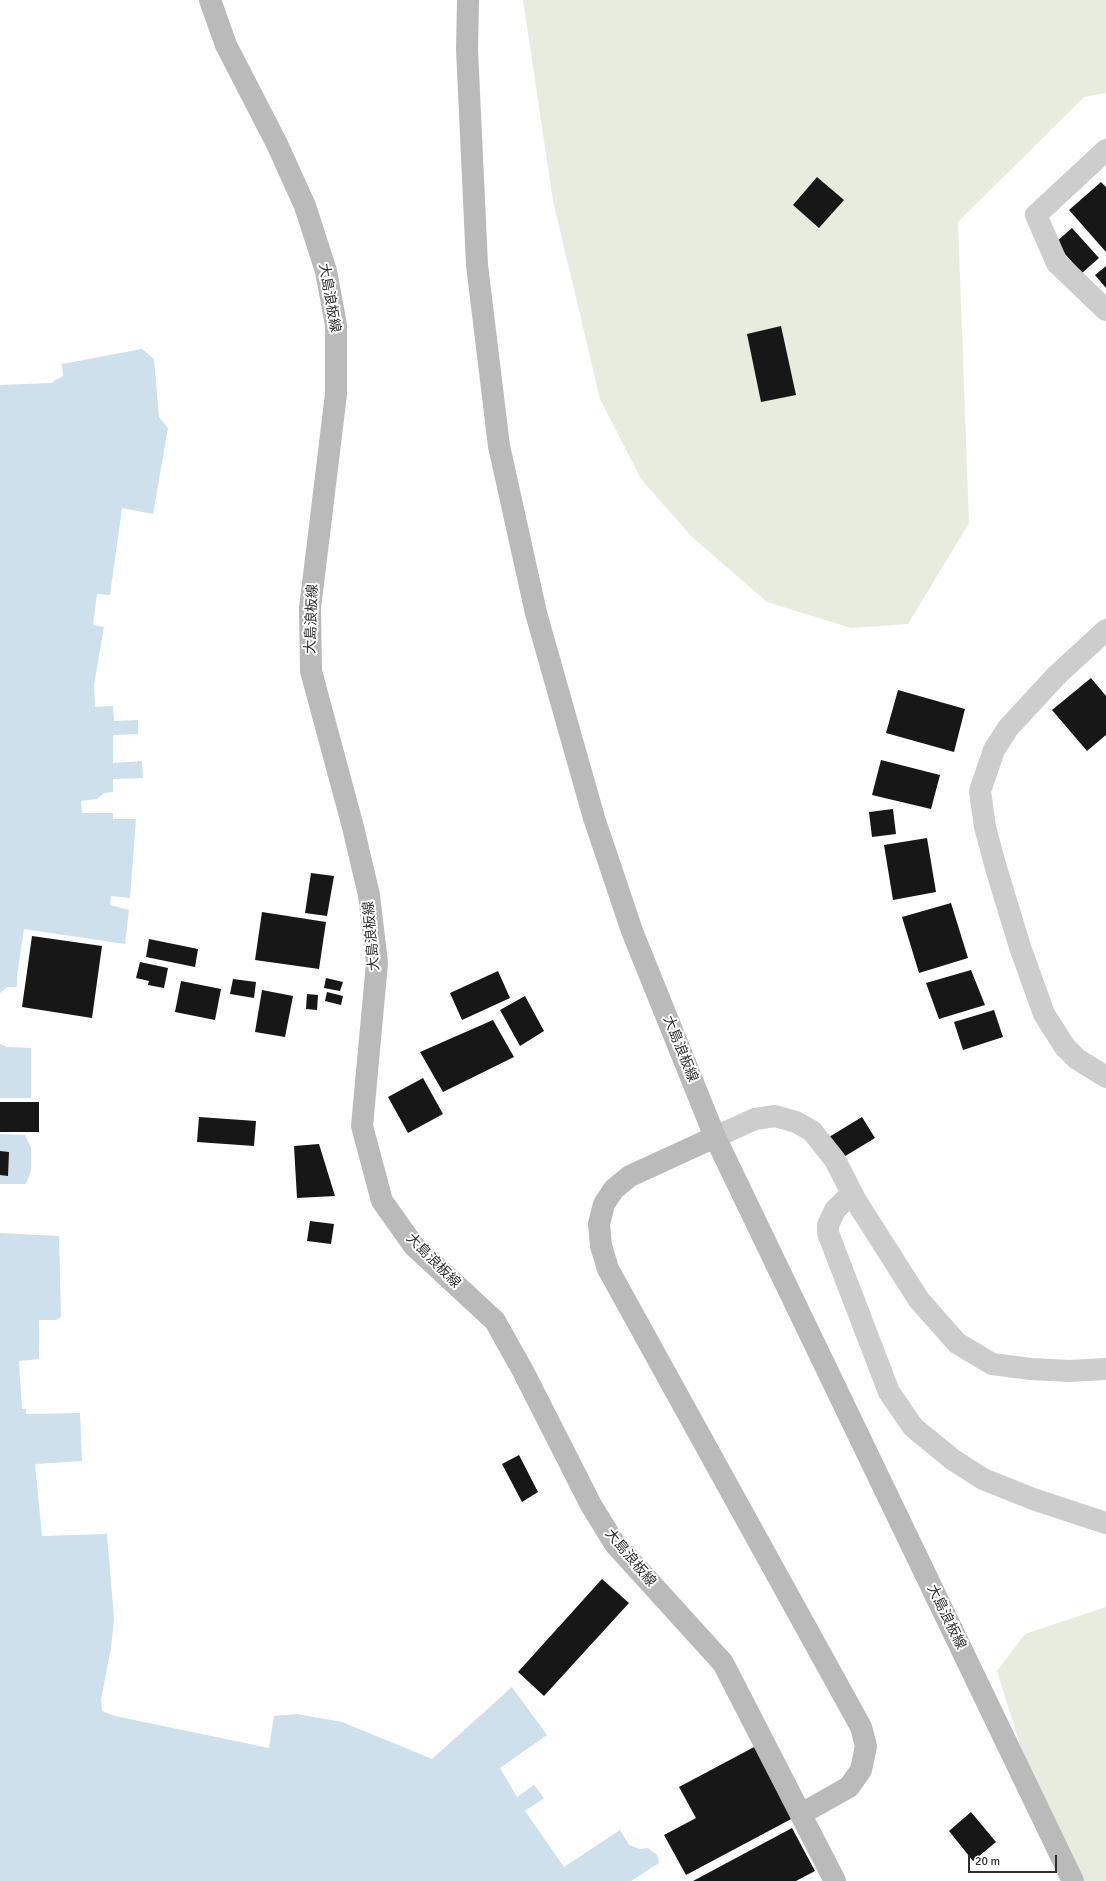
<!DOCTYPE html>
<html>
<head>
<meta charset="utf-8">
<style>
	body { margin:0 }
	#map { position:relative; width:1106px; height:1881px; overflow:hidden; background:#fff; font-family:Signika,sans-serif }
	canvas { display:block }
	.scale { position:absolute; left:968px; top:1855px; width:89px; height:18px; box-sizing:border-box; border:2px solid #303030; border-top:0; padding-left:5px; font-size:12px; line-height:14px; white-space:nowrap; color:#303030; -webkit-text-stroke:3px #fff; paint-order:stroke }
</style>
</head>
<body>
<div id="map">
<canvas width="1106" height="1881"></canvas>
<div class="scale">20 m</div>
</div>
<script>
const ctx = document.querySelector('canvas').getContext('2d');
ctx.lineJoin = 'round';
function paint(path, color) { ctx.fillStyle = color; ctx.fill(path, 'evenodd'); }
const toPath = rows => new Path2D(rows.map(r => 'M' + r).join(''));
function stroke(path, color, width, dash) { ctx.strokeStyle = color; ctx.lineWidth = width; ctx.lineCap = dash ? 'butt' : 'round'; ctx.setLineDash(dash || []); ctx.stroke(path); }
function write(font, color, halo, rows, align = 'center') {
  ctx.font = font + ' Signika,"Noto Sans JP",sans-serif'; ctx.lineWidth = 4; ctx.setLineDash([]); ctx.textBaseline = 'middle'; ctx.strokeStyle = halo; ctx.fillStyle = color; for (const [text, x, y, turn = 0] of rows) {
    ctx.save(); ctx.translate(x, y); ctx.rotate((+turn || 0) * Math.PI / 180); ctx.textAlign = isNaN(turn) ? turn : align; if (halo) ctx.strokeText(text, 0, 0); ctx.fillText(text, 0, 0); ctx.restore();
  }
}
paint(toPath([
	[523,0,1106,0,1106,93,1084,97,958,222,969,523,908,624,851,628,767,602,692,537,641,479,600,399,553,201],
	[1106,1607,1106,1881,1071,1881,1029,1774,997,1671,1025,1634]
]), '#e7ecdf');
paint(toPath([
	[142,349,154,359,159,417,168,428,153,514,122,508,110,595,97,594,93,625,104,627,94,685,95,707,113,706,114,721,138,720,138,734,113,735,113,763,142,761,143,778,113,779,113,792,104,793,97,799,81,801,82,813,113,813,113,819,136,819,130,898,111,896,110,905,129,910,125,944,24,929,17,976,17,987,7,987,0,993,0,385,51,383,63,376,62,364],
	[0,1044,7,1047,31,1048,31,1098,0,1098],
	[0,1134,25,1135,31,1148,31,1171,26,1184,0,1184],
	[0,1233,59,1236,61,1317,56,1320,39,1320,39,1359,19,1361,22,1409,26,1409,26,1414,80,1413,82,1461,35,1464,42,1536,107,1534,114,1619,111,1648,101,1699,102,1711,115,1716,269,1748,274,1716,297,1714,342,1722,432,1759,512,1687,547,1735,500,1768,517,1797,534,1785,544,1798,525,1811,564,1867,620,1830,629,1845,640,1849,648,1848,657,1855,659,1863,631,1881,0,1881]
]), '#cde0eb');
paint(toPath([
	[817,177,844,200,819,228,793,205],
	[1101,182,1106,187,1106,252,1069,210],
	[1072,228,1099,258,1082,273,1055,243],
	[1106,266,1106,288,1095,275],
	[781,326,796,395,761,402,747,334],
	[1091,678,1106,696,1106,735,1087,751,1052,710],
	[898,690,965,709,954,752,886,733],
	[881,760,940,775,931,809,872,795],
	[893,809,896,834,872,837,869,812],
	[927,838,936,892,893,900,884,845],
	[311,873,334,876,327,916,305,913],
	[951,903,968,958,919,973,902,917],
	[262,912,326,922,319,969,255,960],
	[32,936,102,946,92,1018,22,1007],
	[149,939,198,949,195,967,146,957],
	[140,962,168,968,164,988,148,985,149,981,136,978],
	[971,970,985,1005,939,1019,926,983],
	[498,971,510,998,462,1020,450,993],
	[326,978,343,982,340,991,324,988],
	[233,979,256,982,254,998,230,994],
	[181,981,221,989,215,1020,175,1012],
	[262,990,293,996,285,1037,255,1032],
	[327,992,343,996,341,1005,325,1001],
	[307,994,318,995,317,1010,306,1009],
	[525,996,544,1031,520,1046,500,1010],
	[994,1010,1003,1037,963,1050,954,1022],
	[493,1020,514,1057,443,1092,420,1052],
	[423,1078,443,1114,408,1133,388,1097],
	[0,1102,39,1102,39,1132,0,1132],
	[199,1117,256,1121,254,1146,197,1142],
	[862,1117,875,1138,842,1158,829,1137],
	[319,1144,335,1196,297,1198,294,1146],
	[0,1151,9,1152,8,1176,0,1175],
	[310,1221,334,1224,331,1244,307,1241],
	[519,1455,538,1492,522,1502,502,1464],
	[602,1579,629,1603,544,1696,518,1672],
	[756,1746,795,1817,686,1875,664,1835,696,1818,679,1787],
	[971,1812,996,1842,973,1861,949,1831],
	[792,1828,815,1871,796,1881,693,1881]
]), '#171717');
stroke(toPath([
	[1106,150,1036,215,1057,263,1106,310],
	[1106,630,1057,675,1008,728,994,750,980,791,985,827,996,868,1020,947,1044,1014,1065,1047,1077,1059,1106,1077],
	[715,1137,755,1119,775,1116,796,1122,812,1131,835,1160,856,1201,919,1300,957,1343,992,1364,1031,1369,1069,1371,1106,1369],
	[852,1193,835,1210,828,1225,828,1233,889,1392,913,1427,952,1459,983,1479,1033,1499,1106,1523]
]), '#cdcdcd', 22);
stroke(toPath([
	[210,0,226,45,277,144,305,206,326,271,336,325,336,394,310,608,311,671,353,827,369,895,377,963,362,1126,382,1201,414,1246,495,1321,523,1371,591,1505,615,1544,723,1663,835,1881],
	[468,0,467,49,477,265,499,446,536,613,594,818,632,931,715,1137,1073,1881],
	[715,1137,630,1176,614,1189,604,1204,599,1224,601,1246,608,1269,861,1727,866,1746,861,1770,849,1787,801,1814]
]), '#bababa', 22);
write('14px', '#303030', '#fff', [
	["大島浪板線",329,298,80],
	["大島浪板線",312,619,-88],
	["大島浪板線",372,936,-95],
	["大島浪板線",680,1049,68],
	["大島浪板線",433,1261,45],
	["大島浪板線",630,1558,50],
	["大島浪板線",946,1617,64]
]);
</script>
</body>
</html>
